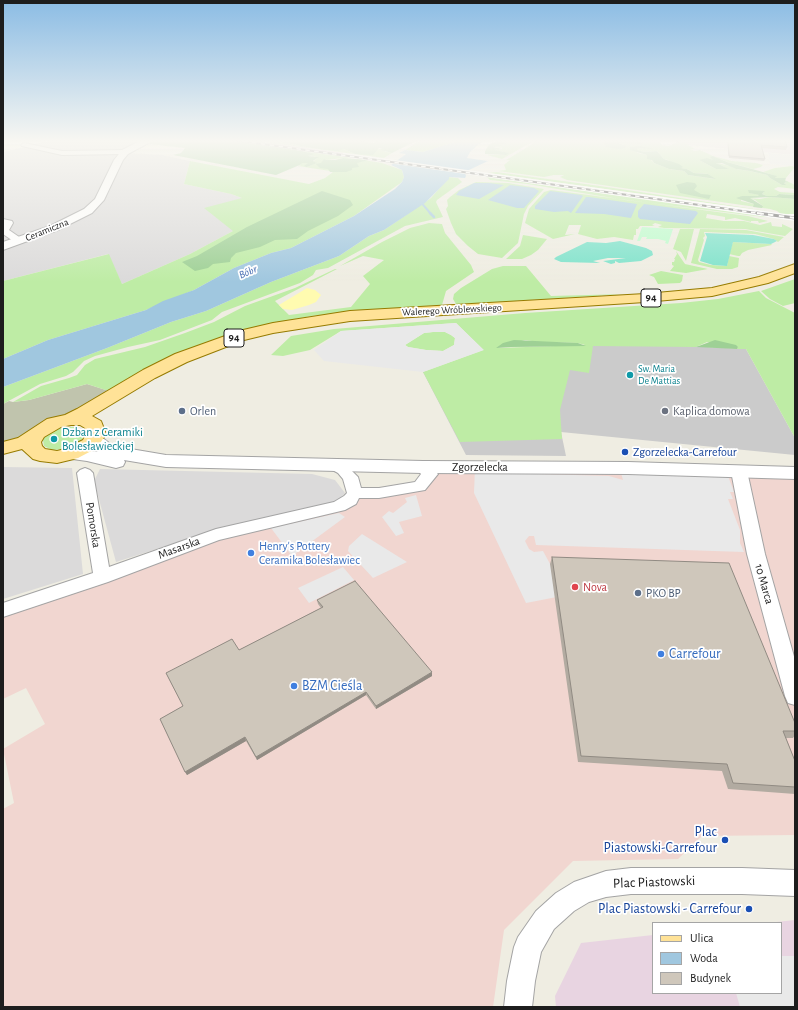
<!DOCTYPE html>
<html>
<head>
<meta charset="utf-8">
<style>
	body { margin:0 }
	#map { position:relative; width:798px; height:1010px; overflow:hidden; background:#efede2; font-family:"Alegreya Sans",sans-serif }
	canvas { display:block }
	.frame { position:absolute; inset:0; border:4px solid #1d1d1d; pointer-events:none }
	.legend { position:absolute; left:652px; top:922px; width:130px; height:72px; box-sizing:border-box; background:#fff; border:1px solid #a5a5a5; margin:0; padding:5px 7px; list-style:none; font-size:12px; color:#1d1d1d }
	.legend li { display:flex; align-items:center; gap:8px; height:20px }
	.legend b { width:20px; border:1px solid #a5a5a5 }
</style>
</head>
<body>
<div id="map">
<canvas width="798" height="1010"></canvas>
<div class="frame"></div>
<ul class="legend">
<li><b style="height:5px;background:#ffe297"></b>Ulica</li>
<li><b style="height:11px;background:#a0c7df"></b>Woda</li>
<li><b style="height:11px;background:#cfc7bb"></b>Budynek</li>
</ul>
</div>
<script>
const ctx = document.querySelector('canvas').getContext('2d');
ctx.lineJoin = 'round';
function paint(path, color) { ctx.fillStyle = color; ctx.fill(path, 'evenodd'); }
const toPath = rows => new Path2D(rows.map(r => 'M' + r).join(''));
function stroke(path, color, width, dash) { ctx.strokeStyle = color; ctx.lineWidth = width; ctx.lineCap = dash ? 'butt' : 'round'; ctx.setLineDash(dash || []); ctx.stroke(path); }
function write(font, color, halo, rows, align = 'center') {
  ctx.font = font + ' "Alegreya Sans",sans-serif'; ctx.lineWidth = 3.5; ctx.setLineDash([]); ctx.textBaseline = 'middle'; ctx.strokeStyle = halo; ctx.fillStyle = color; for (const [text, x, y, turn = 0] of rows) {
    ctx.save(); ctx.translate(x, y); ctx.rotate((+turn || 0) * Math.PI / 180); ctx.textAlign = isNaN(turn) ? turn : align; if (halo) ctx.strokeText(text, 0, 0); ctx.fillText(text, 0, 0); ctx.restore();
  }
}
paint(toPath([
	[53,140,142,140,128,153,163,155,190,161,184,184,231,194,242,198,233,231,190,254,122,284,108,254,3,281,3,152],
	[3,467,72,468,83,574,3,599],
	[100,469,312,474,335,480,345,493,338,501,201,535,116,562,94,481]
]), '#dbdada');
paint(toPath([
	[423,467,795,473,795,835,702,836,678,859,573,861,504,930,493,1007,3,1007,3,809,14,803,3,749,45,724,26,688,3,699,3,610,197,541,350,500,420,486]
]), '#f1d6d0');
paint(toPath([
	[228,140,249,140,344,153,339,156],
	[674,140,795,140,795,155,686,145],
	[795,920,795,1007,556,1007,555,996,581,943,653,935,653,993,781,993,781,923,767,923]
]), '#e8d4e1');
paint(toPath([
	[593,346,686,346,746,349,795,438,795,455,561,432,566,456,466,455,423,372]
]), '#cbcbcb');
paint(toPath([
	[87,384,112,392,26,437,3,445,3,404,9,401,13,402,29,400]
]), '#c0c4ad');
paint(toPath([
	[249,140,273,141,319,149,344,149,355,154,383,148,384,151,392,153,384,158],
	[421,140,461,140,423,152,405,150],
	[510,140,516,141,539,140,525,146,502,159,487,155,506,155,504,152,492,150,502,149,502,148,492,147,501,146,493,144],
	[543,140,608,140,604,142,606,147,624,145,617,143,641,143,639,140,657,140,662,145,668,146,679,142,676,140,677,140,690,145,688,145,695,149,691,149,694,151,700,150,713,156,732,161,756,163,763,165,761,167,753,169,727,162,713,156,715,161,699,160,716,169,728,169,714,162,730,166,736,169,750,171,767,175,770,178,782,185,787,182,785,181,785,180,795,185,795,189,778,187,774,189,780,192,795,193,795,195,779,194,776,196,767,196,762,194,764,192,750,193,760,195,759,196,742,196,741,201,754,204,754,207,763,206,755,200,748,198,760,199,770,197,795,199,795,214,787,214,787,219,777,211,770,209,567,180,560,177,564,175,554,175,544,177,498,171,506,170,504,165,510,160,506,160,534,143],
	[630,147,652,149,638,148,636,150,645,152,657,151,664,159,668,160,680,168,687,169,694,173,708,174,715,179,688,175,684,171,669,169,654,163,647,155,638,153],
	[302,151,354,158,343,158,327,160,324,159,330,171,298,166,301,165,300,163,308,163,307,167,316,163,313,162,318,157,306,155,312,154],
	[358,159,382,163,402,170,404,177,402,182,354,216,291,248,271,253,234,268,194,290,146,310,48,340,3,359,3,281,109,254,122,284,190,254,233,231,204,208,242,198,231,194,184,184,190,161,309,184,325,178,341,166],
	[792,166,795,167,786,178,775,178,776,176,763,172,775,168],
	[496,172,600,186,774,212,488,173],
	[449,177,458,178,462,182,437,200,436,202,443,217,405,226,328,268,316,270,313,275,300,283,222,312,212,320,160,340,128,347,95,356,84,361,73,372,66,376,40,384,3,404,3,387,107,348,171,322,206,311,271,282,339,256,369,236,384,230,431,198],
	[487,177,615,195,777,217,764,217,625,200,527,184,490,180],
	[476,182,508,183,544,189,528,206,524,214,518,243,502,258,478,254,468,246,456,234,451,223,459,224,451,223,446,209,448,206,447,200,450,197,459,190],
	[551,190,748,216,768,221,759,223,758,221,751,221,751,222,735,218,725,220,725,217,707,214,706,218,724,221,744,221,760,225,771,222,772,226,782,227,782,224,793,229,785,236,745,229,664,228,658,227,662,225,655,223,652,225,655,226,640,226,638,229,636,229,636,235,634,235,633,240,614,237,597,239,578,234,581,225,569,225,565,235,575,234,553,239,525,223,529,209,544,192],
	[429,223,442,224,445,233,471,265,474,272,446,291,442,305,339,313,311,316,256,327,201,345,175,356,112,392,87,384,29,400,13,402,41,386,69,378,77,375,85,365,95,359,145,347,185,333,214,322,245,306,295,288,335,269,337,269,275,301,289,315,351,307,370,284,363,276,384,260,363,256,340,266,382,242,410,228],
	[680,229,694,229,686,261,681,252,673,249],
	[700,229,746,230,784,237,778,242,774,239,755,234,704,232,705,236,703,238,704,240,698,260,699,262,711,265,727,266,729,256,739,258,738,267,732,269,717,269,691,263],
	[523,235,547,239,538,250,531,255,522,259,506,259,520,246],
	[733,242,771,244,772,245,748,250,742,253,740,256,738,256,729,254],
	[676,251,685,264,708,269,686,273,670,271,674,266,672,265,672,262,674,262,675,259,674,259,677,254],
	[503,266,526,266,551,296,626,294,484,303,456,304,453,299,454,294,461,288,492,269],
	[661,271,683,275,682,281,680,283,658,284,654,277,649,275],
	[795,279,795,303,783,306,770,299,761,291],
	[759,291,766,298,795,313,795,438,746,349,737,349,738,347,707,342,696,347,593,346,589,373,570,370,560,410,562,439,460,442,423,372,483,350,456,323,341,331,310,350,283,356,271,355,291,336,334,329,525,313,681,303,718,299],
	[525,340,539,342,578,343,585,345,497,348],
	[433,332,445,332,451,335,455,338,454,345,443,351,426,350,408,347,405,345,424,333],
	[63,427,74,427,81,430,84,435,82,439,75,445,64,449,52,450,44,446,43,440,44,437,57,429]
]), '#beeca5');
paint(toPath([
	[154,140,228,140,302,151,314,154,308,156,319,157,313,161,317,163,307,167,304,166,308,163,301,163,302,164,276,175,173,155,181,153,185,148,149,144],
	[258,140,367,140,360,141,374,143,379,140,418,140,392,153,381,150,382,148,379,148,373,155,355,154,344,149,338,151,319,149,273,141],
	[497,140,520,140,504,142,507,144,499,144,501,146,493,147,503,149,495,150,509,153,506,155,485,154,485,151,489,145],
	[608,140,639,140,642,144,618,143,626,146,625,148,619,149,606,147,603,142],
	[639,146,654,149,638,148,637,150,645,152,657,151,664,159,679,164,683,167,681,168,687,169,694,173,708,174,716,179,688,175,684,171,669,169,654,163,652,160,647,159,647,155,630,150,630,147],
	[713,156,727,162,770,174,777,176,775,178,786,178,785,181,788,182,784,183,786,185,782,185,770,178,767,175,750,171,736,169,722,163,716,163,729,169,716,169,699,160,707,158,713,160,710,157],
	[343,158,368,160,357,163,359,167,352,168,352,170,346,172,330,172,328,169,320,168,316,164,321,163,324,159,327,160,335,160],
	[687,182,695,183,697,186,694,190,701,194,711,195,709,199,680,193,676,185],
	[748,190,765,191,762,194,767,196,776,196,779,194,795,195,795,199,770,197,750,198,763,206,762,208,753,207,754,204,736,198,742,196,758,196,759,195,749,193],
	[322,191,350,200,353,205,338,216,308,231,297,239,275,240,260,247,236,253,231,258,230,262,213,264,208,268,195,271,182,262,197,256,247,227],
	[514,340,578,343,586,346,511,347,496,348,503,343],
	[715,340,736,345,738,347,737,349,696,347]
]), '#9ed095');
paint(toPath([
	[307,288,315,290,321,295,316,302,309,305,292,310,283,309,279,305]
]), '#fffbb0');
paint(toPath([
	[642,227,673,229,668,244,665,243,666,241,658,239,646,239,647,237,642,237,640,241,637,241]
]), '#bcfccb');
paint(toPath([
	[705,233,753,235,774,239,777,241,771,244,733,242,727,266,713,265,700,261,707,237],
	[620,241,646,248,652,251,653,255,641,261,619,263,615,261,615,263,611,264,603,261,626,258,608,258,593,261,600,263,561,262,554,259,556,257,587,242,606,243]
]), '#7ce2ca');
paint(toPath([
	[768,153,795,155,795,166,770,164],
	[456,323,484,350,423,372,324,361,314,350,341,331],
	[433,332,445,332,451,335,455,338,454,345,443,351,426,350,408,347,405,345,424,333],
	[475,468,536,470,538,474,609,476,623,480,621,473,728,476,734,492,730,492,733,499,728,499,740,530,740,543,744,552,536,545,534,536,529,536,525,541,529,549,534,552,543,551,567,595,526,603,474,493],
	[416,495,422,516,399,522,404,533,396,536,382,517,389,511,393,513,407,502,405,498],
	[339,513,345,517,292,556,271,528],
	[362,534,407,562,373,578,348,551,349,546],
	[343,567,354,580,309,603,298,588],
	[781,956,795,956,795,1007,740,1007,736,993,781,993]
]), '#e9e9e9');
paint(toPath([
	[461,140,486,140,479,144,470,152,467,158,488,161,469,170,465,173,466,176,465,178,449,177,449,179,425,203,384,230,369,236,339,256,271,282,206,311,171,322,107,348,3,387,3,359,48,340,146,310,163,301,194,290,234,268,271,253,291,248,354,216,395,189,402,182,404,177,402,170,391,165,406,154,399,153,405,150,423,152],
	[474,183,489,183,504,185,479,199,456,195,459,191],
	[510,185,534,188,539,191,524,208,517,208,488,200],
	[550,191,581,195,583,196,571,213,568,211,554,212,535,209,535,206],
	[586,197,589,197,637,204,631,218,604,214,575,213],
	[644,204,696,211,698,213,690,224,640,219,638,217,638,211]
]), '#a0c7df');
paint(toPath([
	[344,153,786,214,794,214,795,221,339,156]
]), '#fff');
stroke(toPath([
	[419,200,431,214]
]), '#a0c7df', 2);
stroke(toPath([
	[430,213,434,217]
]), '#a0c7df', 2.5);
const minor = toPath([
	[24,143,62,151,125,150,129,152,125,154,62,155,22,146,21,145,24,143],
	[3,219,12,221,13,223,9,230,22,239,24,241,22,243,16,243,3,234,3,219],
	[332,459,348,467,358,477,361,488,379,488,415,482,421,474,415,467,418,464,423,462,428,464,438,474,425,490,379,498,359,498,356,504,345,510,219,540,108,582,3,617,3,603,93,573,77,473,80,470,85,468,90,470,93,473,109,567,216,529,334,502,344,496,347,493,343,479,338,473,327,467,325,464,327,461,332,459],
	[739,466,744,468,747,471,765,554,795,660,795,705,788,703,785,696,747,554,731,471,734,468,739,466],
	[631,868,742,868,795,870,795,896,742,894,631,894,606,897,589,902,574,911,554,929,541,952,535,981,532,1007,504,1007,507,981,514,947,518,937,536,911,556,893,574,882,606,871,631,868]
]);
const tertiary = toPath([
	[142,140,154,140,128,154,123,160,104,200,92,213,58,230,3,250,3,242,50,226,84,209,95,199,114,160,122,150,142,140],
	[94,435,100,436,113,446,166,455,423,461,628,462,795,467,795,479,628,474,423,473,166,467,124,460,125,462,123,466,116,468,87,461,65,458,62,454,65,450,71,448,98,452,85,440,88,436,94,435]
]);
const primary = toPath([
	[795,264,795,273,768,283,712,296,645,302,350,321,273,333,244,340,187,362,155,378,92,416,101,421,106,434,97,448,78,458,57,463,40,461,33,459,22,449,3,454,3,442,18,438,47,419,65,415,77,409,143,370,175,354,239,331,273,323,350,311,645,294,712,288,759,277,795,264],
	[71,425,80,425,85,428,86,434,83,440,65,449,57,451,45,449,42,446,41,442,44,437,61,427,71,425]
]);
stroke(minor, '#a4a4a4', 2);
stroke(tertiary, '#a4a4a4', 2);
stroke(primary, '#967b00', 2);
paint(minor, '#fff');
paint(tertiary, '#fff');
paint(primary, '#ffe297');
const railFar1 = toPath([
	[234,140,764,214]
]);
const rail = toPath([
	[757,213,795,218]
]);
stroke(railFar1, '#6b6b6b', 2);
stroke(rail, '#6b6b6b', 3);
stroke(railFar1, '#fff', 1.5, [4.5]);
stroke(rail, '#fff', 2, [5.5]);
paint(toPath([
	[727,140,785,140,787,147,786,150,762,148,765,159,764,161,729,158],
	[552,557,795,723,795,735,793,738,786,738,795,761,795,794,728,789,722,771,578,762,550,564],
	[317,600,432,676,376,709,366,695,257,760,246,741,187,775,160,719,183,706,166,673,239,650,321,608,318,604]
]), '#b2aba1');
paint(toPath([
	[432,672,432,676,376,709,376,706],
	[366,692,366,695,257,760,256,757],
	[245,737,246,741,187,775,185,772]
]), '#918b83');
const building = toPath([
	[728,140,785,140,787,147,761,145,765,159,729,156,728,140],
	[552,557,729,563,795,723,795,731,783,731,795,761,795,787,733,783,727,764,581,756,552,557],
	[355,581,432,672,376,706,366,692,256,757,245,737,185,772,160,719,183,706,166,673,232,639,239,650,323,607,317,600,355,581]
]);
paint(building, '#cfc7bb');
stroke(building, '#918b83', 1);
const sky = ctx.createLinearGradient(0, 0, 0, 282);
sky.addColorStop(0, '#8bbce4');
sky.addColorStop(0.5, '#f8f7f2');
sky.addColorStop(1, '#f8f7f200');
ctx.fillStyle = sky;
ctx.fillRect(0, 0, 798, 282);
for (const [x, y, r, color] of [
	[630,375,4,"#0f9aa8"],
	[182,411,4,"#5c6f8a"],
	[665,411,4,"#6b7280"],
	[54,439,4,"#0f9aa8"],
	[625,452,4,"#1a4fb4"],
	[251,553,4,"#3f7fe0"],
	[575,587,4,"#e0444e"],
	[638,593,4,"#5c6f8a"],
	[661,654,4,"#3f7fe0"],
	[294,686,4,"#3f7fe0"],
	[725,840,4,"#1a4fb4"],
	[749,909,4,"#1a4fb4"]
]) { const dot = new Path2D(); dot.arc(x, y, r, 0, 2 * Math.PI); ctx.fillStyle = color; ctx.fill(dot); stroke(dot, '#fff', 1.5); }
write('10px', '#1d1d1d', '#fff', [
	["Ceramiczna",47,230,-22],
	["Walerego Wróblewskiego",452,310,-3]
]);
write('10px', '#0d838f', '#fff', [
	["Sw. Maria",638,369],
	["De Mattias",638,381]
], 'left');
write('italic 11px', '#456bb1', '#fff', [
	["Bóbr",248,272,-23]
]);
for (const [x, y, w] of [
	[651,298,20],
	[234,338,20]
]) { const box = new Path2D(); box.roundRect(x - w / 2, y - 9, w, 18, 3); ctx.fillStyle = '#fff'; ctx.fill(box); stroke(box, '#1d1d1d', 1); }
write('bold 11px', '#1d1d1d', null, [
	["94",651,298],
	["94",234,338]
]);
write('12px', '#4e5e75', '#fff', [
	["Orlen",190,411],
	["PKO BP",646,593]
], 'left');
write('12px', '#5b616d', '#fff', [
	["Kaplica domowa",673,411]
], 'left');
write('12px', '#0d838f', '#fff', [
	["Dzban z Ceramiki",62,432],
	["Bolesławieckiej",62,446]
], 'left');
write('12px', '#164399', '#fff', [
	["Zgorzelecka-Carrefour",633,452]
], 'left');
write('12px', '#1d1d1d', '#fff', [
	["Zgorzelecka",480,467],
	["Pomorska",93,525,81],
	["Masarska",179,548,-20],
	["10 Marca",764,584,74]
]);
write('12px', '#366cbe', '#fff', [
	["Henry's Pottery",259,546],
	["Ceramika Bolesławiec",259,560]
], 'left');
write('12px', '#be3a42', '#fff', [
	["Nova",583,587]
], 'left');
write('14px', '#366cbe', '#fff', [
	["Carrefour",669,654],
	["BZM Cieśla",302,686]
], 'left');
write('14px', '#164399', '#fff', [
	["Plac",717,832],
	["Piastowski-Carrefour",717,848],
	["Plac Piastowski - Carrefour",741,909]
], 'right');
write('14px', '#1d1d1d', '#fff', [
	["Plac Piastowski",654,882,-2]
]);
</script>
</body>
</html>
